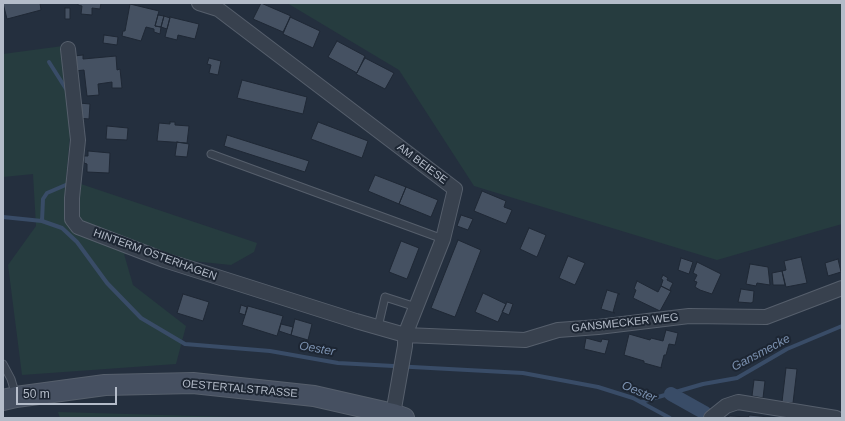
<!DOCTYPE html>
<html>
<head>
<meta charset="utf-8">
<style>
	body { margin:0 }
	#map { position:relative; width:845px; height:421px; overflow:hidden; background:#242f3e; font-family:Arial,sans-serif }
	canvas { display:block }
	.frame { position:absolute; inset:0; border:4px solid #b4bcc9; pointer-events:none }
	.scale { position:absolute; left:16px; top:387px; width:101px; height:18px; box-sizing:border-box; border:2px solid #b4bcc9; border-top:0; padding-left:5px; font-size:12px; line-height:14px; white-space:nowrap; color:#b4bcc9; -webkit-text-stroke:3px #1d2633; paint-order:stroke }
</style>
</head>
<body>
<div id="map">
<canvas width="845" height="421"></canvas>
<div class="frame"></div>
<div class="scale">50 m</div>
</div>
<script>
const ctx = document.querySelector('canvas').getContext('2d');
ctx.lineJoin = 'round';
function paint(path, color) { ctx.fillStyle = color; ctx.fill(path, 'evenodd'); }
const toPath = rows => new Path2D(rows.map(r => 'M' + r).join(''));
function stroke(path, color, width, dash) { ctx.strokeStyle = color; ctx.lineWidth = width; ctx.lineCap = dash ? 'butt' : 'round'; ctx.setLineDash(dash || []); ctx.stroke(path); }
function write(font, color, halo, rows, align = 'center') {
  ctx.font = font + ' Arial,sans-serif'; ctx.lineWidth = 4; ctx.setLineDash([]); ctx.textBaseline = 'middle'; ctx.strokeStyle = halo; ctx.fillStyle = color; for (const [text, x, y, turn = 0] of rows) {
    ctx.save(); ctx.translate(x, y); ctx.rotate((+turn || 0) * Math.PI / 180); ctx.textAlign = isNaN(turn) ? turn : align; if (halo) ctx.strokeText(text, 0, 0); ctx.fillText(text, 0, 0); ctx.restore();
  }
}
paint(toPath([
	[287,3,842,3,842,224,717,260,474,186,399,70],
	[63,46,70,136,66,179,257,243,254,252,231,265,124,254,133,285,186,326,176,364,22,375,8,265,36,226,33,174,3,177,3,54],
	[58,412,267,418,60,418]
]), '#263c3f');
stroke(toPath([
	[49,62,68,92],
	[3,217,42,221,62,228,77,242,107,283,141,318,185,344,270,351,338,363,523,373,598,387,633,398,670,418],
	[42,221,43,199,47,193,68,184,68,182],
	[641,402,703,384,737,378,787,349,842,326]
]), '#394c67', 4);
stroke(toPath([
	[671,394,705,413]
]), '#394c67', 14);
const building = toPath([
	[3,3,40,3,41,10,7,19,3,3],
	[78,3,101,3,100,9,92,8,92,15,81,14,82,6,78,5,78,3],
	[261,3,291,16,283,32,253,19,261,3],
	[130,4,159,11,155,26,161,27,160,34,154,32,154,29,146,27,141,41,122,36,123,31,125,31,130,4],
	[65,8,70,8,70,19,65,19,65,8],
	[158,15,164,16,161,27,155,26,158,15],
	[164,16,170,18,167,29,161,27,164,16],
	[170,17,199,24,195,39,178,35,177,40,165,37,170,17],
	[290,17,320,31,313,48,283,34,290,17],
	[104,35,118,37,117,45,103,43,104,35],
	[337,41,365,56,357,73,328,57,337,41],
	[83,55,83,59,116,56,117,70,120,69,122,88,112,88,112,82,98,84,99,95,87,96,84,70,75,71,74,56,83,55],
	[209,58,221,61,218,75,209,73,211,65,207,64,209,58],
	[365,58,394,73,385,89,356,74,365,58],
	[242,80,307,97,303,114,237,98,242,80],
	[79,103,90,104,89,119,78,118,79,103],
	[170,122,175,122,175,125,189,126,187,143,157,141,159,123,170,124,170,122],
	[318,122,368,141,362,158,311,139,318,122],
	[107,126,128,128,127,140,106,139,107,126],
	[227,135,309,161,305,172,224,146,227,135],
	[177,142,189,144,187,157,175,156,177,142],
	[88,151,110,153,109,173,87,172,87,164,84,163,84,156,88,156,88,151],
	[375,175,406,187,399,204,368,191,375,175],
	[406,187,438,200,431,217,399,204,406,187],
	[482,191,506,201,504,207,512,210,506,224,474,211,482,191],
	[461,215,473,219,468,230,457,226,461,215],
	[529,228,546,235,537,257,520,249,529,228],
	[458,240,481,250,455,317,431,308,458,240],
	[401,241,419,248,407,279,389,272,401,241],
	[568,256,585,263,575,285,559,278,568,256],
	[801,257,807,283,786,287,782,271,786,270,784,261,801,257],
	[681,258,693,262,689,274,678,270,681,258],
	[838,259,841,272,828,276,825,263,838,259],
	[697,262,721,274,712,294,700,290,695,287,697,282,694,281,697,275,693,273,697,262],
	[750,264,768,267,770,285,757,283,756,286,746,284,750,264],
	[782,271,785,285,773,285,772,273,782,271],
	[663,275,668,278,667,280,673,283,670,289,671,291,661,286,663,280,661,279,663,275],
	[637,281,658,292,661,286,671,291,660,311,633,298,636,290,634,289,637,281],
	[741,289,754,291,753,302,751,303,738,302,741,289],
	[607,290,620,294,618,294,613,312,615,313,601,309,607,290],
	[483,293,506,304,498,322,475,312,483,293],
	[183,294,209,302,203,321,177,313,183,294],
	[507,302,513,304,509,315,502,312,507,302],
	[241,305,247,307,245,315,239,313,241,305],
	[248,306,283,316,277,336,242,325,248,306],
	[295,319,312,324,308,340,291,335,295,319],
	[281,324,293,327,291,335,279,331,281,324],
	[666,330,678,333,675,345,669,344,666,355,664,355,661,367,662,368,644,363,644,361,624,355,629,334,650,340,651,338,663,341,666,330],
	[586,338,601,342,602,339,609,340,605,354,584,349,586,338],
	[786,368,797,369,793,403,782,402,786,368],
	[754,380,765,381,763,398,752,396,754,380],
	[749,416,749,415,779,418,724,418,730,416,748,417,749,416]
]);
paint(building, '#455162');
stroke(building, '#1f2835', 1);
const service = toPath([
	[211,154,443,239],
	[378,327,385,297,416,307],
	[3,364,11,379,16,396]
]);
const minor = toPath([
	[199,3,218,9,455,189,443,239,405,335,405,346,393,414],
	[68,49,78,140,72,198,72,219,78,227,164,260,356,321,405,335,525,340,558,330,598,327,689,316,766,317,842,288],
	[711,418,726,406,738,402,836,418]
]);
const secondary = toPath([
	[3,400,16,397,105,385,193,383,314,396,393,414,404,418]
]);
stroke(service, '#565f6c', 9);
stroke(minor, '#565f6c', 16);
stroke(secondary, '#565f6c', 22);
stroke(service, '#38414e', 7);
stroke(minor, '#38414e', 14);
stroke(secondary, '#465061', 20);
write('11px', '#b4bcc9', '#1d2633', [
	["AM BEIESE",422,164,37],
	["HINTERM OSTERHAGEN",155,255,20],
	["GANSMECKER WEG",625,323,-6],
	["OESTERTALSTRASSE",240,389,5]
]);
write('italic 12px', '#7c92b1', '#1d2633', [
	["Oester",317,349,10],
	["Gansmecke",761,353,-28],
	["Oester",639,392,23]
]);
</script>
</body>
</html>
